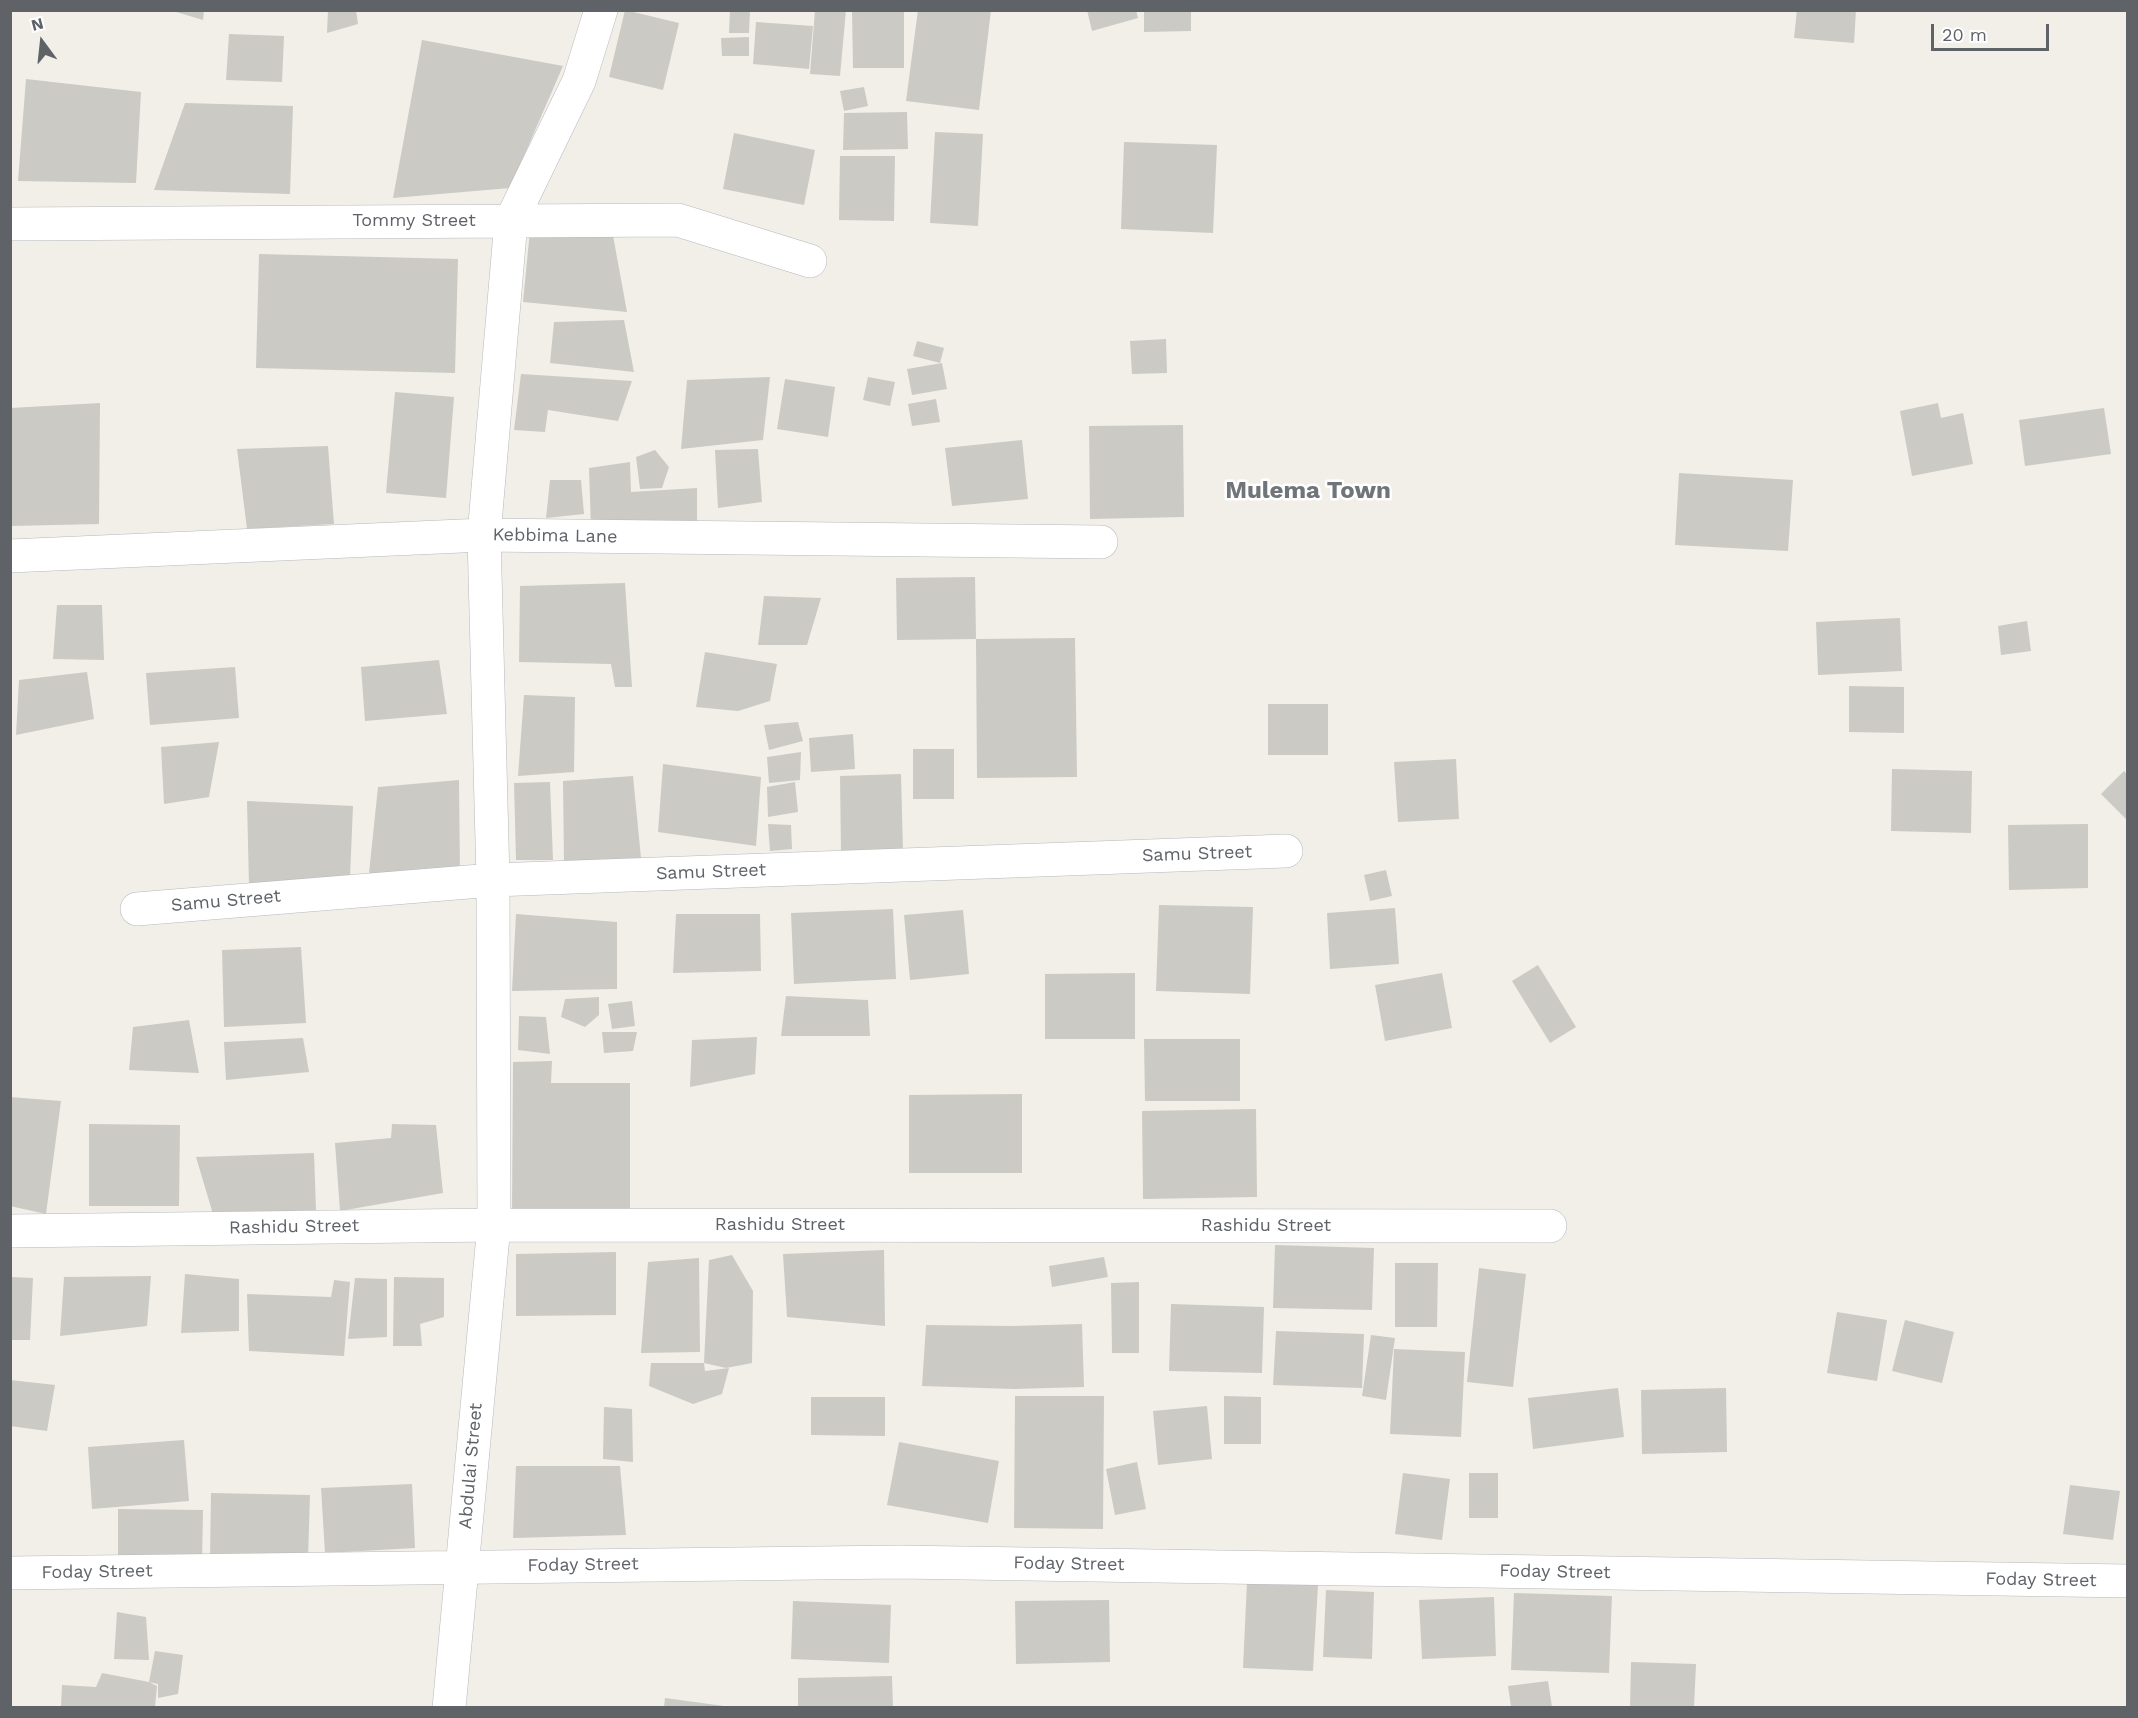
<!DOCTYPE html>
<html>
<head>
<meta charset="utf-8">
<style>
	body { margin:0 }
	#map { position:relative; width:2138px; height:1718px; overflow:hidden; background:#f1efe8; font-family:"Work Sans",sans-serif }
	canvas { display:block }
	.frame { position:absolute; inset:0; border:12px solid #5f6368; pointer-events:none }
	.north { position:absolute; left:12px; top:12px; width:60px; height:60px; -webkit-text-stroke:4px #fff; paint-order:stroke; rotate:345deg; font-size:16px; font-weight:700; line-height:24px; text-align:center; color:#5f6368 }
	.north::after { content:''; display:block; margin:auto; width:21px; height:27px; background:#5f6368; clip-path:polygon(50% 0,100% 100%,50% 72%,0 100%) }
	.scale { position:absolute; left:1931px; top:24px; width:118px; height:27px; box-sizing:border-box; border:3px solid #5f6368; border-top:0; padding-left:8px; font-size:18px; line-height:21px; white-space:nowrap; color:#5f6368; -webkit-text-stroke:4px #fff; paint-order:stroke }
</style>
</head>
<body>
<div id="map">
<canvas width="2138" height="1718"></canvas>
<div class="frame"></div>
<div class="north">N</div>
<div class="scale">20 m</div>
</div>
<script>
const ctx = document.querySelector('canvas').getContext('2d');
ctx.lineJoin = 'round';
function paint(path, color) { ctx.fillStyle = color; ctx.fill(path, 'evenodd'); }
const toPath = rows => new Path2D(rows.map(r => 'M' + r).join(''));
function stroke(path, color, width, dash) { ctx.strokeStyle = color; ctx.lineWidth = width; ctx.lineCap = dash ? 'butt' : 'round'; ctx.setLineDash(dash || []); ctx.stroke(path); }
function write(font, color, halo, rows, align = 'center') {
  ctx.font = font + ' "Work Sans",sans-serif'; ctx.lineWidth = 5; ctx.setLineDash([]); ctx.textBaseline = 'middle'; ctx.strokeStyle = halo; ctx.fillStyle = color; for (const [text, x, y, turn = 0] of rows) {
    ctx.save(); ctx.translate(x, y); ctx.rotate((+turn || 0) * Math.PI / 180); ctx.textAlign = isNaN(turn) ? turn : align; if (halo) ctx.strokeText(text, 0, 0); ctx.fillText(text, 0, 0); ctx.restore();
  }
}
paint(toPath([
	[173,10,204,10,203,20,173,11],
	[328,10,356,10,358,24,327,33],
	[625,10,679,23,663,90,609,77],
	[730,10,750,10,749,33,729,33],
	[815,10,846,10,840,76,810,74],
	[852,10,904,10,904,68,853,68],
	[918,10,991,10,979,110,906,101],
	[1087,10,1136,10,1138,18,1092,31],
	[1144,10,1191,10,1191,31,1144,32],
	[1797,10,1856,10,1854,43,1794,38],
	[756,22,813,26,809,69,753,64],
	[229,34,284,36,282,82,226,80],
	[749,37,749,56,722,56,721,38],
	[422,40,563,66,510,188,393,198],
	[26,79,141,92,136,183,18,181],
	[864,87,868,106,844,111,840,91],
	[185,103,293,106,290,194,154,190],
	[907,112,908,149,843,150,844,113],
	[935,132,983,134,978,226,930,223],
	[734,133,815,150,804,205,723,189],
	[1124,142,1217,145,1213,233,1121,229],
	[840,156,895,156,894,221,839,220],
	[530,230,612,230,627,312,523,302],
	[259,254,458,259,455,373,256,368],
	[624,320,634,372,550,363,554,322],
	[1166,339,1167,373,1132,374,1130,341],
	[917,341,944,348,940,363,913,356],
	[942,363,947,389,912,395,907,369],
	[521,374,632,381,618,421,548,410,545,432,514,430],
	[770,377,763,440,681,449,687,380],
	[868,377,895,382,890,406,863,400],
	[785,379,835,387,828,437,777,429],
	[395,392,454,397,446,498,386,493],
	[936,399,940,422,912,426,908,404],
	[100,403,99,524,10,526,10,408],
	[1938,403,1941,418,1963,413,1973,464,1912,476,1900,411],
	[2104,408,2111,454,2025,466,2019,420],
	[1183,425,1184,517,1090,519,1089,426],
	[1022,440,1028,499,952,506,945,448],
	[328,446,334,524,247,529,237,449],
	[758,449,762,502,718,508,715,450],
	[655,450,669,467,662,488,640,489,636,457],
	[630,462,631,492,697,488,697,534,591,529,589,468],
	[1679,473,1793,480,1788,551,1675,545],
	[550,480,581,480,584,514,546,518],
	[975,577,976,639,897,640,896,578],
	[625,583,632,687,615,687,611,664,519,662,520,586],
	[764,596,821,598,807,645,758,645],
	[57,605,102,605,104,660,53,659],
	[1900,618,1902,671,1818,675,1816,622],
	[2027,621,2031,651,2001,655,1998,626],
	[1075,638,1077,777,977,778,976,639],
	[705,652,777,664,770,701,738,711,696,707],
	[439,660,447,714,365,721,361,667],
	[235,667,239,718,150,725,146,673],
	[87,672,94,719,16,735,19,680],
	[1849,686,1904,687,1904,733,1849,732],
	[524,695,575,697,574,772,518,776],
	[1268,704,1328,704,1328,755,1268,755],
	[798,722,803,741,769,750,764,725],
	[853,734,855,769,811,772,809,738],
	[219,742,209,797,164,804,161,747],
	[913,749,954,749,954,799,913,799],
	[801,752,800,780,769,783,767,757],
	[1456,759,1459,819,1398,822,1394,762],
	[663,764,761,777,756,846,658,832],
	[1892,769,1972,771,1971,833,1891,831],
	[2124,771,2127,774,2127,820,2101,794],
	[901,774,903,852,841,853,840,776],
	[633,776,641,858,564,862,563,781],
	[459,780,460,875,369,873,378,787],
	[550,782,553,860,516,860,514,783],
	[795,782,798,812,768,817,767,787],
	[247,801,353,806,350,877,249,886],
	[768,824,791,825,792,849,770,851],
	[2088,824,2088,888,2009,890,2008,825],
	[1386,870,1392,896,1370,901,1364,875],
	[1159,905,1253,907,1250,994,1156,991],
	[1395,908,1399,964,1330,969,1327,913],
	[893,909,896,979,794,984,791,913],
	[963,910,969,974,910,980,904,915],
	[516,914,617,922,617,989,512,991],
	[676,914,760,914,761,971,673,973],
	[301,947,306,1023,224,1027,222,950],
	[1538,965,1576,1027,1550,1043,1512,981],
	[1135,973,1135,1039,1045,1039,1045,974],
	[1442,973,1452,1028,1385,1041,1375,985],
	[786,996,868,1000,870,1036,781,1036],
	[599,997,599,1015,585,1027,561,1017,565,999],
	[632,1001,635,1026,612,1029,608,1004],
	[519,1016,546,1017,550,1054,518,1050],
	[189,1020,199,1073,129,1070,133,1027],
	[602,1032,637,1032,633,1051,604,1053],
	[757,1037,755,1074,690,1087,692,1040],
	[303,1038,309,1072,226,1080,224,1042],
	[1144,1039,1240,1039,1240,1101,1145,1101],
	[552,1061,551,1083,630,1083,630,1212,512,1212,513,1062],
	[1022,1094,1022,1173,909,1173,909,1095],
	[10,1097,61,1101,46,1214,10,1206],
	[1256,1109,1257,1197,1143,1199,1142,1111],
	[89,1124,180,1125,179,1206,89,1206],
	[392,1124,436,1125,443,1193,340,1211,335,1143,391,1138],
	[314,1153,316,1210,213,1214,196,1157],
	[1275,1245,1374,1248,1372,1310,1273,1308],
	[884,1250,885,1326,787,1317,783,1254],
	[616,1252,616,1315,516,1316,516,1254],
	[732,1255,753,1291,752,1363,726,1368,704,1363,705,1371,729,1368,722,1394,693,1404,649,1386,651,1363,704,1363,709,1260],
	[1104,1257,1108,1277,1052,1287,1049,1266],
	[699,1258,700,1352,641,1353,648,1262],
	[1395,1263,1438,1263,1437,1327,1395,1327],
	[1479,1268,1526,1274,1513,1387,1467,1382],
	[185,1274,239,1279,239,1331,181,1333],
	[151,1276,147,1326,60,1336,64,1277],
	[10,1277,33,1278,30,1340,10,1340],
	[394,1277,444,1278,444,1317,420,1324,422,1346,393,1346],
	[355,1278,387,1279,387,1337,348,1339],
	[334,1280,350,1282,344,1356,249,1351,247,1294,331,1297],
	[1139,1282,1139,1353,1112,1353,1111,1283],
	[1171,1304,1264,1307,1262,1373,1169,1371],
	[1837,1312,1887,1320,1877,1381,1827,1373],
	[1905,1320,1954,1332,1942,1383,1892,1371],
	[1082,1324,1084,1387,1014,1389,922,1386,926,1325,1012,1326],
	[1276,1331,1364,1334,1362,1388,1273,1385],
	[1371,1335,1395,1338,1386,1400,1362,1396],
	[1394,1349,1465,1352,1461,1437,1390,1434],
	[10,1380,55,1385,47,1431,10,1426],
	[1618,1388,1624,1437,1533,1449,1528,1398],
	[1726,1388,1727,1452,1642,1454,1641,1390],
	[1015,1396,1104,1396,1103,1529,1014,1528],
	[1224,1396,1261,1397,1261,1444,1224,1444],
	[811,1397,885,1397,885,1436,811,1435],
	[1207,1406,1212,1459,1158,1465,1153,1411],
	[604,1407,632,1409,633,1462,603,1459],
	[184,1440,189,1501,92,1509,88,1447],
	[899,1442,999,1461,988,1523,887,1505],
	[1137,1462,1146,1509,1115,1515,1106,1469],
	[516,1466,620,1466,626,1535,513,1538],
	[1403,1473,1450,1479,1442,1540,1395,1534],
	[1469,1473,1498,1473,1498,1518,1469,1518],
	[412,1484,415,1548,325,1553,321,1488],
	[2070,1485,2120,1491,2113,1540,2063,1534],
	[211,1493,310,1495,308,1558,210,1557],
	[118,1509,203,1510,202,1563,118,1563],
	[1247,1582,1318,1585,1313,1671,1243,1668],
	[1326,1590,1374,1592,1372,1659,1323,1657],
	[1514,1593,1612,1596,1609,1673,1511,1670],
	[1494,1597,1496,1656,1422,1659,1419,1600],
	[1109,1600,1110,1662,1016,1664,1015,1601],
	[793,1601,891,1605,889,1663,791,1659],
	[117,1612,146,1617,149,1660,114,1659],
	[155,1651,183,1655,178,1694,158,1698,158,1684,149,1682],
	[1631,1662,1696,1664,1694,1707,1630,1707],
	[102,1673,149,1682,157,1686,155,1707,61,1707,62,1685,96,1687],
	[892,1676,893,1707,798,1707,798,1678],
	[1548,1681,1552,1707,1511,1707,1508,1686],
	[665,1698,724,1706,724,1707,664,1707]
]), '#cccac5');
const minor = toPath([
	[10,224,678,220,810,261],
	[10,556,484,535,1101,542],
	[137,909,493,880,1286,851],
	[10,1231,494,1225,1550,1226],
	[10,1573,898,1562,2128,1581],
	[449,1708,494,1225,493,880,484,535,511,221,579,81,601,10]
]);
stroke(minor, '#b5b8bc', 34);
stroke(minor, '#fff', 33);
write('18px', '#5f6368', '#fff', [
	["Tommy Street",414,221],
	["Kebbima Lane",555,536,1],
	["Samu Street",1197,854,-2],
	["Samu Street",711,872,-2],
	["Samu Street",226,901,-5],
	["Rashidu Street",780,1225],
	["Rashidu Street",1266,1226],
	["Rashidu Street",294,1227,-1],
	["Abdulai Street",471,1466,-85],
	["Foday Street",1069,1564,1],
	["Foday Street",583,1565,-1],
	["Foday Street",97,1572,-1],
	["Foday Street",1555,1572,1],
	["Foday Street",2041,1580,1]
]);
write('bold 24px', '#70757a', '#fff', [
	["Mulema Town",1308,491]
]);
</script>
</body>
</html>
